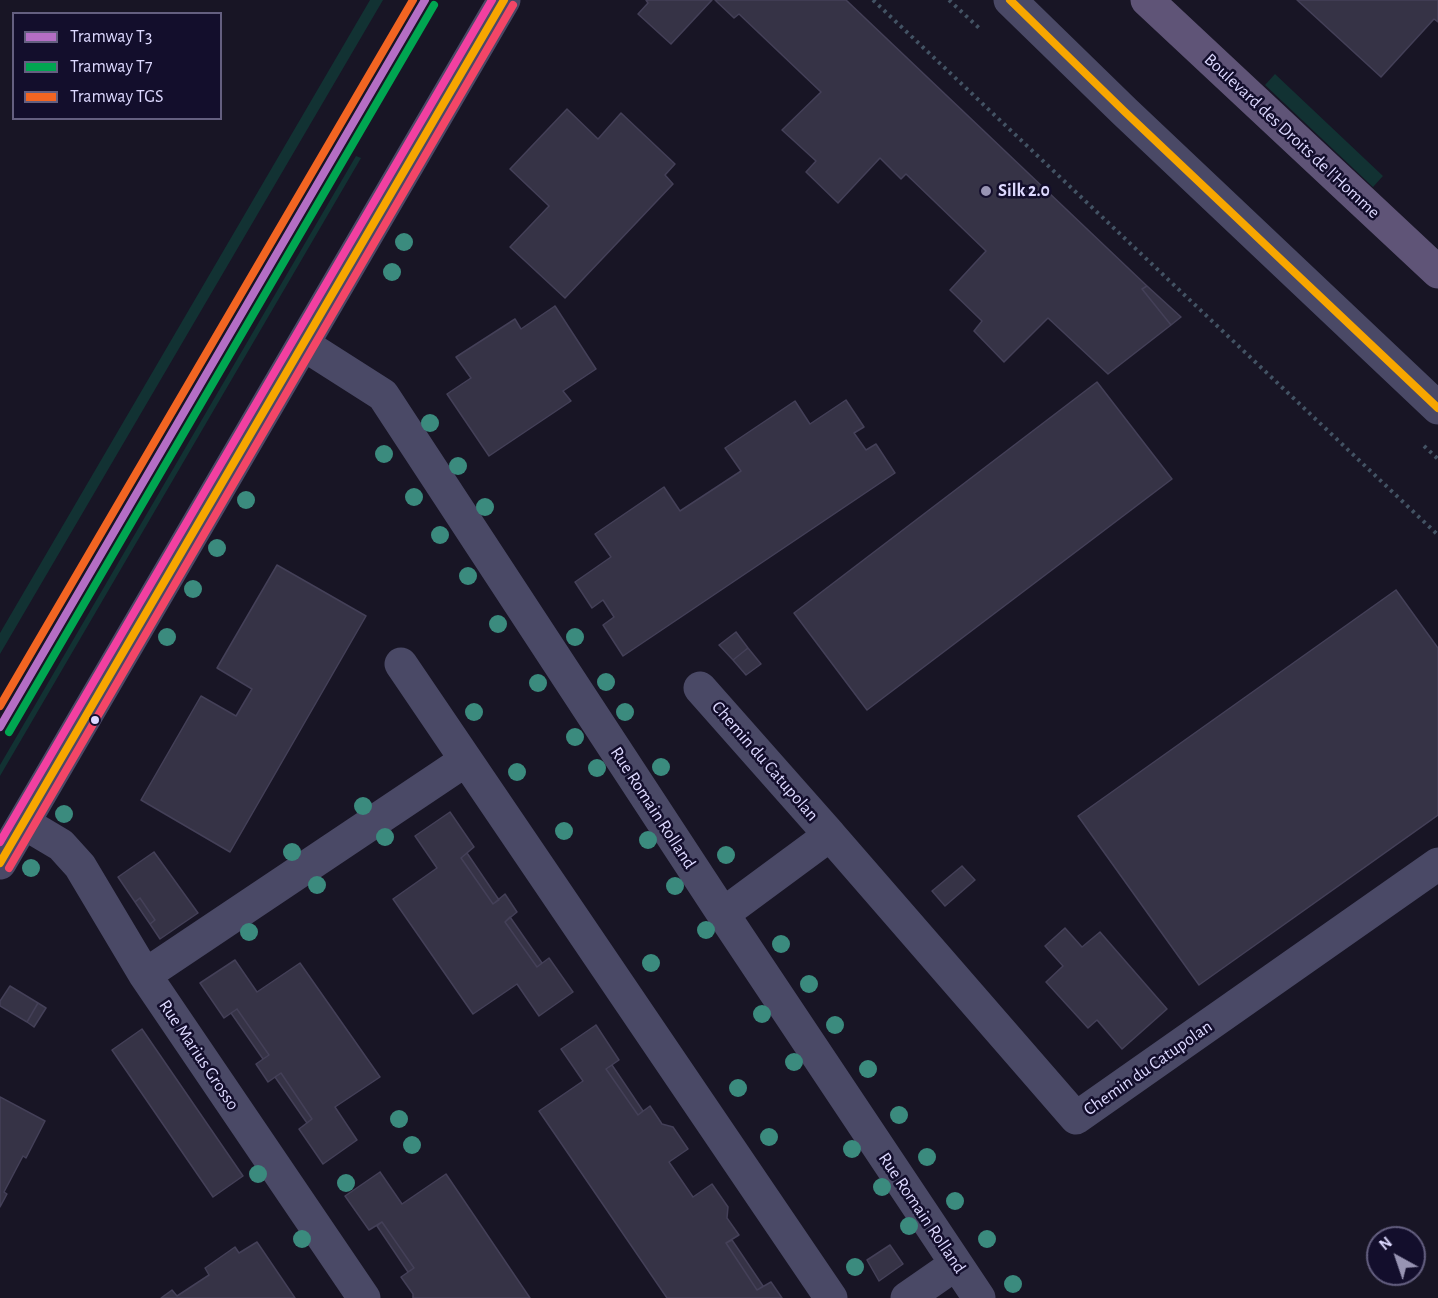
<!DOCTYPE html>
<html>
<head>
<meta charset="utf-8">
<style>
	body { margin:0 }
	#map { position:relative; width:1438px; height:1298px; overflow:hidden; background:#181525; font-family:"Alegreya Sans",sans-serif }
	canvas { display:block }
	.legend { position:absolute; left:12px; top:12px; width:210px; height:108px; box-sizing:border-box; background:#130e2c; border:2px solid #645f80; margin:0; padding:8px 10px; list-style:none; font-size:18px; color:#ddd9ff }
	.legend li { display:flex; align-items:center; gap:12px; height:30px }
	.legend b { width:30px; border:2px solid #645f80 }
	.north { position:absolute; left:1366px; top:1226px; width:60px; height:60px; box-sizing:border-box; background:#130e2c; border:2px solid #645f80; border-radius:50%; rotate:320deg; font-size:16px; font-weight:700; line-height:24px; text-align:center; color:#ddd9ff }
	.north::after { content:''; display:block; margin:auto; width:21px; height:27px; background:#9894b3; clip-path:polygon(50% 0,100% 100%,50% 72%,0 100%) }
</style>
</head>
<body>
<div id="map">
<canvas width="1438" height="1298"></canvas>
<ul class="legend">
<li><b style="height:8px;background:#b46ec5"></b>Tramway T3</li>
<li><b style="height:8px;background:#00a651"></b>Tramway T7</li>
<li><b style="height:8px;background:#f26522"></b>Tramway TGS</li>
</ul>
<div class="north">N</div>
</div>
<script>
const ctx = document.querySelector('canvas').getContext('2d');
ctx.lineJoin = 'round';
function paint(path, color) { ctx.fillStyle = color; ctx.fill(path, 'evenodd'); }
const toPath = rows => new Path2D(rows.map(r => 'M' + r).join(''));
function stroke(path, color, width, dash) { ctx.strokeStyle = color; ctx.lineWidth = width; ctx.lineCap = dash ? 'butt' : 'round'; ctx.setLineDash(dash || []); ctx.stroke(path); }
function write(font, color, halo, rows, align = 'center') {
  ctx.font = font + ' "Alegreya Sans",sans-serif'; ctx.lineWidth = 5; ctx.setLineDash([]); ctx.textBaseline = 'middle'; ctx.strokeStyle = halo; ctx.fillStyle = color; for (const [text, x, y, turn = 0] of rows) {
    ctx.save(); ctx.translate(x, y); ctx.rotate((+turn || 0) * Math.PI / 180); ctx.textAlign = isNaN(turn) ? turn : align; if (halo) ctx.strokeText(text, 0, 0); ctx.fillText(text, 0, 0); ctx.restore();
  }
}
paint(toPath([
	[370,0,383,0,0,654,0,633],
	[1275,74,1383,176,1373,187,1265,85],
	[356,156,361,158,0,776,0,765]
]), '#123233');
const building = toPath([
	[646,0,712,0,671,44,638,14,648,3,646,0],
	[715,0,846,0,1147,286,1142,289,1171,325,1108,374,1048,318,1004,362,974,331,982,321,950,290,986,251,906,174,901,179,880,158,838,203,806,172,816,161,782,130,821,92,739,14,734,18,715,0],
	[1297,0,1438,0,1438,22,1434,19,1381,77,1297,0],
	[567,109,598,139,621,113,675,164,665,175,673,184,565,298,510,247,549,206,510,169,567,109],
	[1147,286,1181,317,1171,325,1142,289,1147,286],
	[555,306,596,369,563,391,571,401,489,456,447,394,471,378,456,357,515,319,521,329,555,306],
	[1097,382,1172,479,867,710,794,613,1097,382],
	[846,400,864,427,854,433,866,450,876,444,895,473,623,656,603,625,614,617,603,600,592,608,575,582,611,557,595,534,664,487,680,511,741,471,725,448,795,401,810,424,846,400],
	[277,565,366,616,230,852,141,800,201,696,236,716,252,689,217,668,277,565],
	[1396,590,1438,648,1438,815,1199,985,1078,816,1396,590],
	[736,632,748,648,733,660,719,645,736,632],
	[748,648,761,664,746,675,733,660,748,648],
	[450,812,474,847,461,858,493,904,505,894,517,912,505,922,537,967,549,958,573,992,539,1016,517,984,473,1014,393,899,437,868,415,836,450,812],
	[154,852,198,913,160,939,150,924,155,920,140,898,135,902,118,877,154,852],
	[467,853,499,900,493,904,461,858,467,853],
	[962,866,975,880,945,906,932,891,962,866],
	[140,898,155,920,150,924,135,902,140,898],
	[510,917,542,963,537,967,505,922,510,917],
	[1065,928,1082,947,1100,932,1167,1009,1122,1049,1097,1020,1088,1028,1046,982,1063,966,1045,946,1065,928],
	[235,960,257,992,300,963,380,1077,335,1107,357,1140,323,1164,299,1129,312,1119,281,1073,268,1082,256,1064,269,1055,237,1009,224,1018,200,983,235,960],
	[10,986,38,1003,27,1022,0,1006,0,1001,10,986],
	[38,1003,46,1008,34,1027,27,1022,38,1003],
	[237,1009,269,1055,263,1059,231,1013,237,1009],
	[596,1025,619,1060,606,1069,638,1115,650,1106,662,1124,673,1127,688,1149,669,1162,693,1197,712,1184,728,1207,727,1218,739,1235,726,1243,757,1290,771,1282,782,1298,667,1298,539,1111,583,1081,561,1049,596,1025],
	[142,1029,243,1176,213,1197,112,1050,142,1029],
	[612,1065,643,1111,638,1115,606,1069,612,1065],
	[281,1073,312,1119,307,1123,275,1077,281,1073],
	[0,1097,45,1121,26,1158,23,1156,4,1192,7,1194,0,1207,0,1097],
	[380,1172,402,1204,446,1174,530,1298,413,1298,413,1294,401,1277,414,1268,382,1222,369,1230,345,1196,380,1172],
	[382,1222,414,1268,408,1272,377,1226,382,1222],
	[732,1240,763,1286,757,1290,726,1243,732,1240],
	[257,1242,295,1298,161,1298,172,1290,177,1296,209,1275,205,1268,235,1247,239,1253,257,1242],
	[890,1245,903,1264,879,1281,867,1260,890,1245]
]);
paint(building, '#363346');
stroke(building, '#444058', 1.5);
stroke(toPath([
	[873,0,1438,535],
	[949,0,979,28],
	[1424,446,1438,459]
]), '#435364', 4, [3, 4.5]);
stroke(toPath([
	[1010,0,1124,111,1438,408],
	[303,344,383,395,723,914,979,1298],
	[401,664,831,1298],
	[700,688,830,835],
	[24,823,61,845,80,866,145,975,364,1298],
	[0,863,504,0],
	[723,914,830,835,1076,1118,1438,864],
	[145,975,466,760],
	[907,1298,956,1264]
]), '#4a4966', 33);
stroke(toPath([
	[1147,0,1438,272]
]), '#5f5477', 33);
stroke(toPath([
	[1010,0,1124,111,1438,408],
	[0,863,504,0]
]), '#f7a600', 8);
stroke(toPath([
	[9,868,513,5]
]), '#f34667', 8);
stroke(toPath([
	[0,842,492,0]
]), '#f240a1', 8);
stroke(toPath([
	[0,727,425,0]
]), '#b46ec5', 8);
stroke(toPath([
	[9,732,434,5]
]), '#00a651', 8);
stroke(toPath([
	[0,706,413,0]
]), '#f26522', 8);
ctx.fillStyle = '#3b8b7e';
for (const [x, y] of [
	[404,242],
	[392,272],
	[430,423],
	[384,454],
	[458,466],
	[414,497],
	[246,500],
	[485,507],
	[440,535],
	[217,548],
	[468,576],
	[193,589],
	[498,624],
	[167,637],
	[575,637],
	[606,682],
	[538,683],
	[474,712],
	[625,712],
	[575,737],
	[661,767],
	[597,768],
	[517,772],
	[363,806],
	[64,814],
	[564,831],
	[385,837],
	[648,840],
	[292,852],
	[726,855],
	[31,868],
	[317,885],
	[675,886],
	[706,930],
	[249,932],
	[781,944],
	[651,963],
	[809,984],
	[762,1014],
	[835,1025],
	[794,1062],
	[868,1069],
	[738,1088],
	[899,1115],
	[399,1119],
	[769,1137],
	[412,1145],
	[852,1149],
	[927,1157],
	[258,1174],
	[346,1183],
	[882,1187],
	[955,1201],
	[909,1226],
	[302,1239],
	[987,1239],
	[855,1267],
	[1013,1284]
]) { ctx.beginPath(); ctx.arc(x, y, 9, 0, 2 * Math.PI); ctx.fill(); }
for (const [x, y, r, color] of [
	[986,191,6,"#9894b3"],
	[95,720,5,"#ddd9ff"]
]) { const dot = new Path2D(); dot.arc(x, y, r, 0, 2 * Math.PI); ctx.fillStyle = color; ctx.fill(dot); stroke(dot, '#130e2c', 2); }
write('18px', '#ddd9ff', '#130e2c', [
	["Boulevard des Droits de l'Homme",1292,136,43],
	["Chemin du Catupolan",765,761,49],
	["Rue Romain Rolland",653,808,57],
	["Rue Marius Grosso",199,1055,56],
	["Chemin du Catupolan",1148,1068,-35],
	["Rue Romain Rolland",922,1213,56]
]);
write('bold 18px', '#ddd9ff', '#130e2c', [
	["Silk 2.0",998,191]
], 'left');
</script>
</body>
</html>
